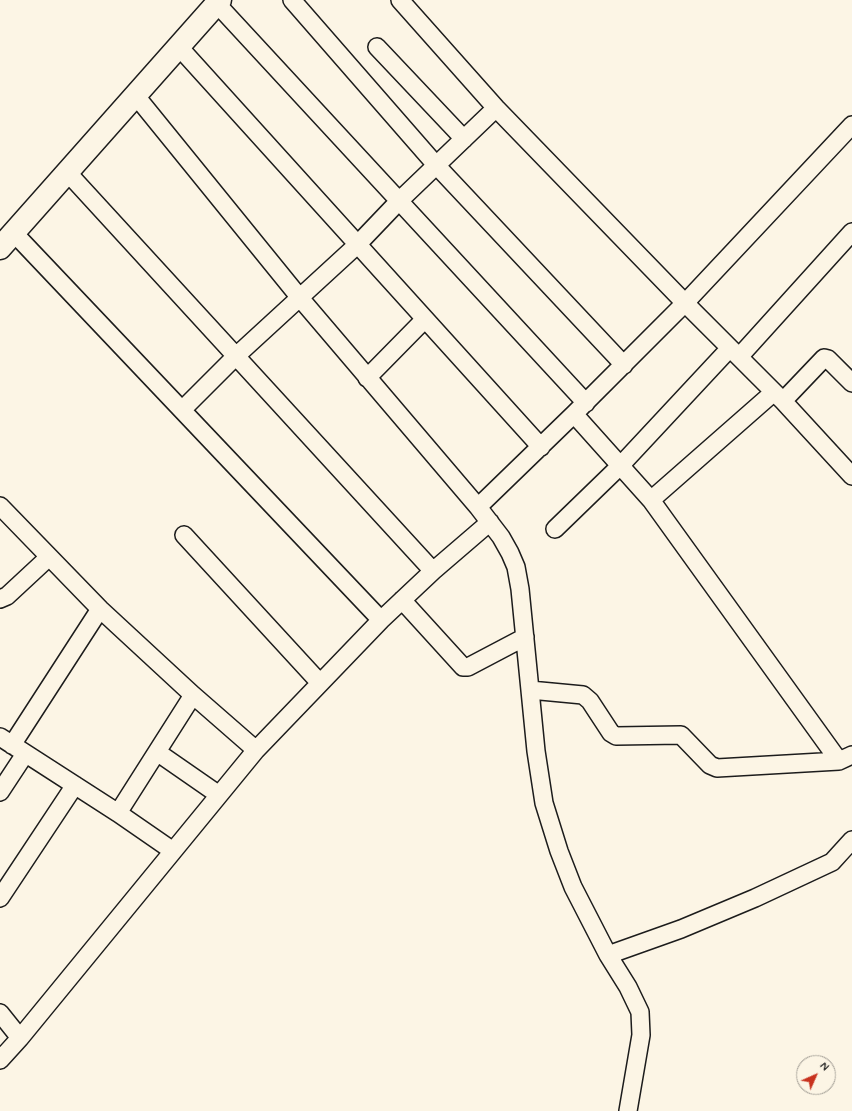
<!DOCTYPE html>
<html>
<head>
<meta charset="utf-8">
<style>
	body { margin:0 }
	#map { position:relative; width:852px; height:1111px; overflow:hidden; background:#fcf5e5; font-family:Mynerve,sans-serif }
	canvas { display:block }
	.north { position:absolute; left:796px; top:1055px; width:40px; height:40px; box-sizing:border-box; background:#fcf5e5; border:1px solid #a29e95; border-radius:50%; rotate:45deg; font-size:11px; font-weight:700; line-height:16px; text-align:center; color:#1c1c1c }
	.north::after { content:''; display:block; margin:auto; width:14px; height:18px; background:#c8321e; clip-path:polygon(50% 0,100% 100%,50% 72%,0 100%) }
</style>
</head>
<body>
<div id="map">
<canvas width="852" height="1111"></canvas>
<div class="north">N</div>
</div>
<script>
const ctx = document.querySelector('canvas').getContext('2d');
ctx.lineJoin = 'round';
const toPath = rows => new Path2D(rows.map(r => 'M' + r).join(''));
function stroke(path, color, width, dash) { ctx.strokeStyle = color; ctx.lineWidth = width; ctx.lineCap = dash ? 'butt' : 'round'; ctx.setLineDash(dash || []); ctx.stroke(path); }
const minor = toPath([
	[292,0,436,165,624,365],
	[400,0,496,108,685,303,783,401,852,476],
	[217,4,586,403],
	[179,47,541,447],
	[377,47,464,139],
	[136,96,300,298,478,507,501,537,510,553,516,567,520,589,536,751,544,803,559,851,573,887,608,955,628,987,640,1012,641,1035,628,1111],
	[68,173,433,571],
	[13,232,381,620],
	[739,357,852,232],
	[367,378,425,319],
	[783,401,824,358,828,359,852,383],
	[182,410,235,357,357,245,399,201,496,108],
	[574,414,651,500,839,761],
	[651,500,774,392],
	[0,506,100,609,193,695,256,750],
	[478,507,574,414,685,303,852,125],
	[555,529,620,466,730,348],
	[184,535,320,683],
	[0,599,7,596,49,557],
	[402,600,463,667,468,667,525,637],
	[530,690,583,695,590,701,611,733,616,736,681,735,710,765,717,768,839,761,852,755],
	[0,737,118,813,173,851],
	[12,745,100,609],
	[157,752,219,795],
	[0,792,25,754],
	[118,813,193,695],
	[0,898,75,785],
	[608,955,681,929,755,898,832,862,852,840],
	[0,1013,20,1038],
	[0,1060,20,1038,256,750,381,620,433,571,490,522]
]);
const tertiary = toPath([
	[0,248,220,0]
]);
stroke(minor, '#1c1c1c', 20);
stroke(tertiary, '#1c1c1c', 25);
stroke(minor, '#fcf5e5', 17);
stroke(tertiary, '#fcf5e5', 22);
</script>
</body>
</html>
